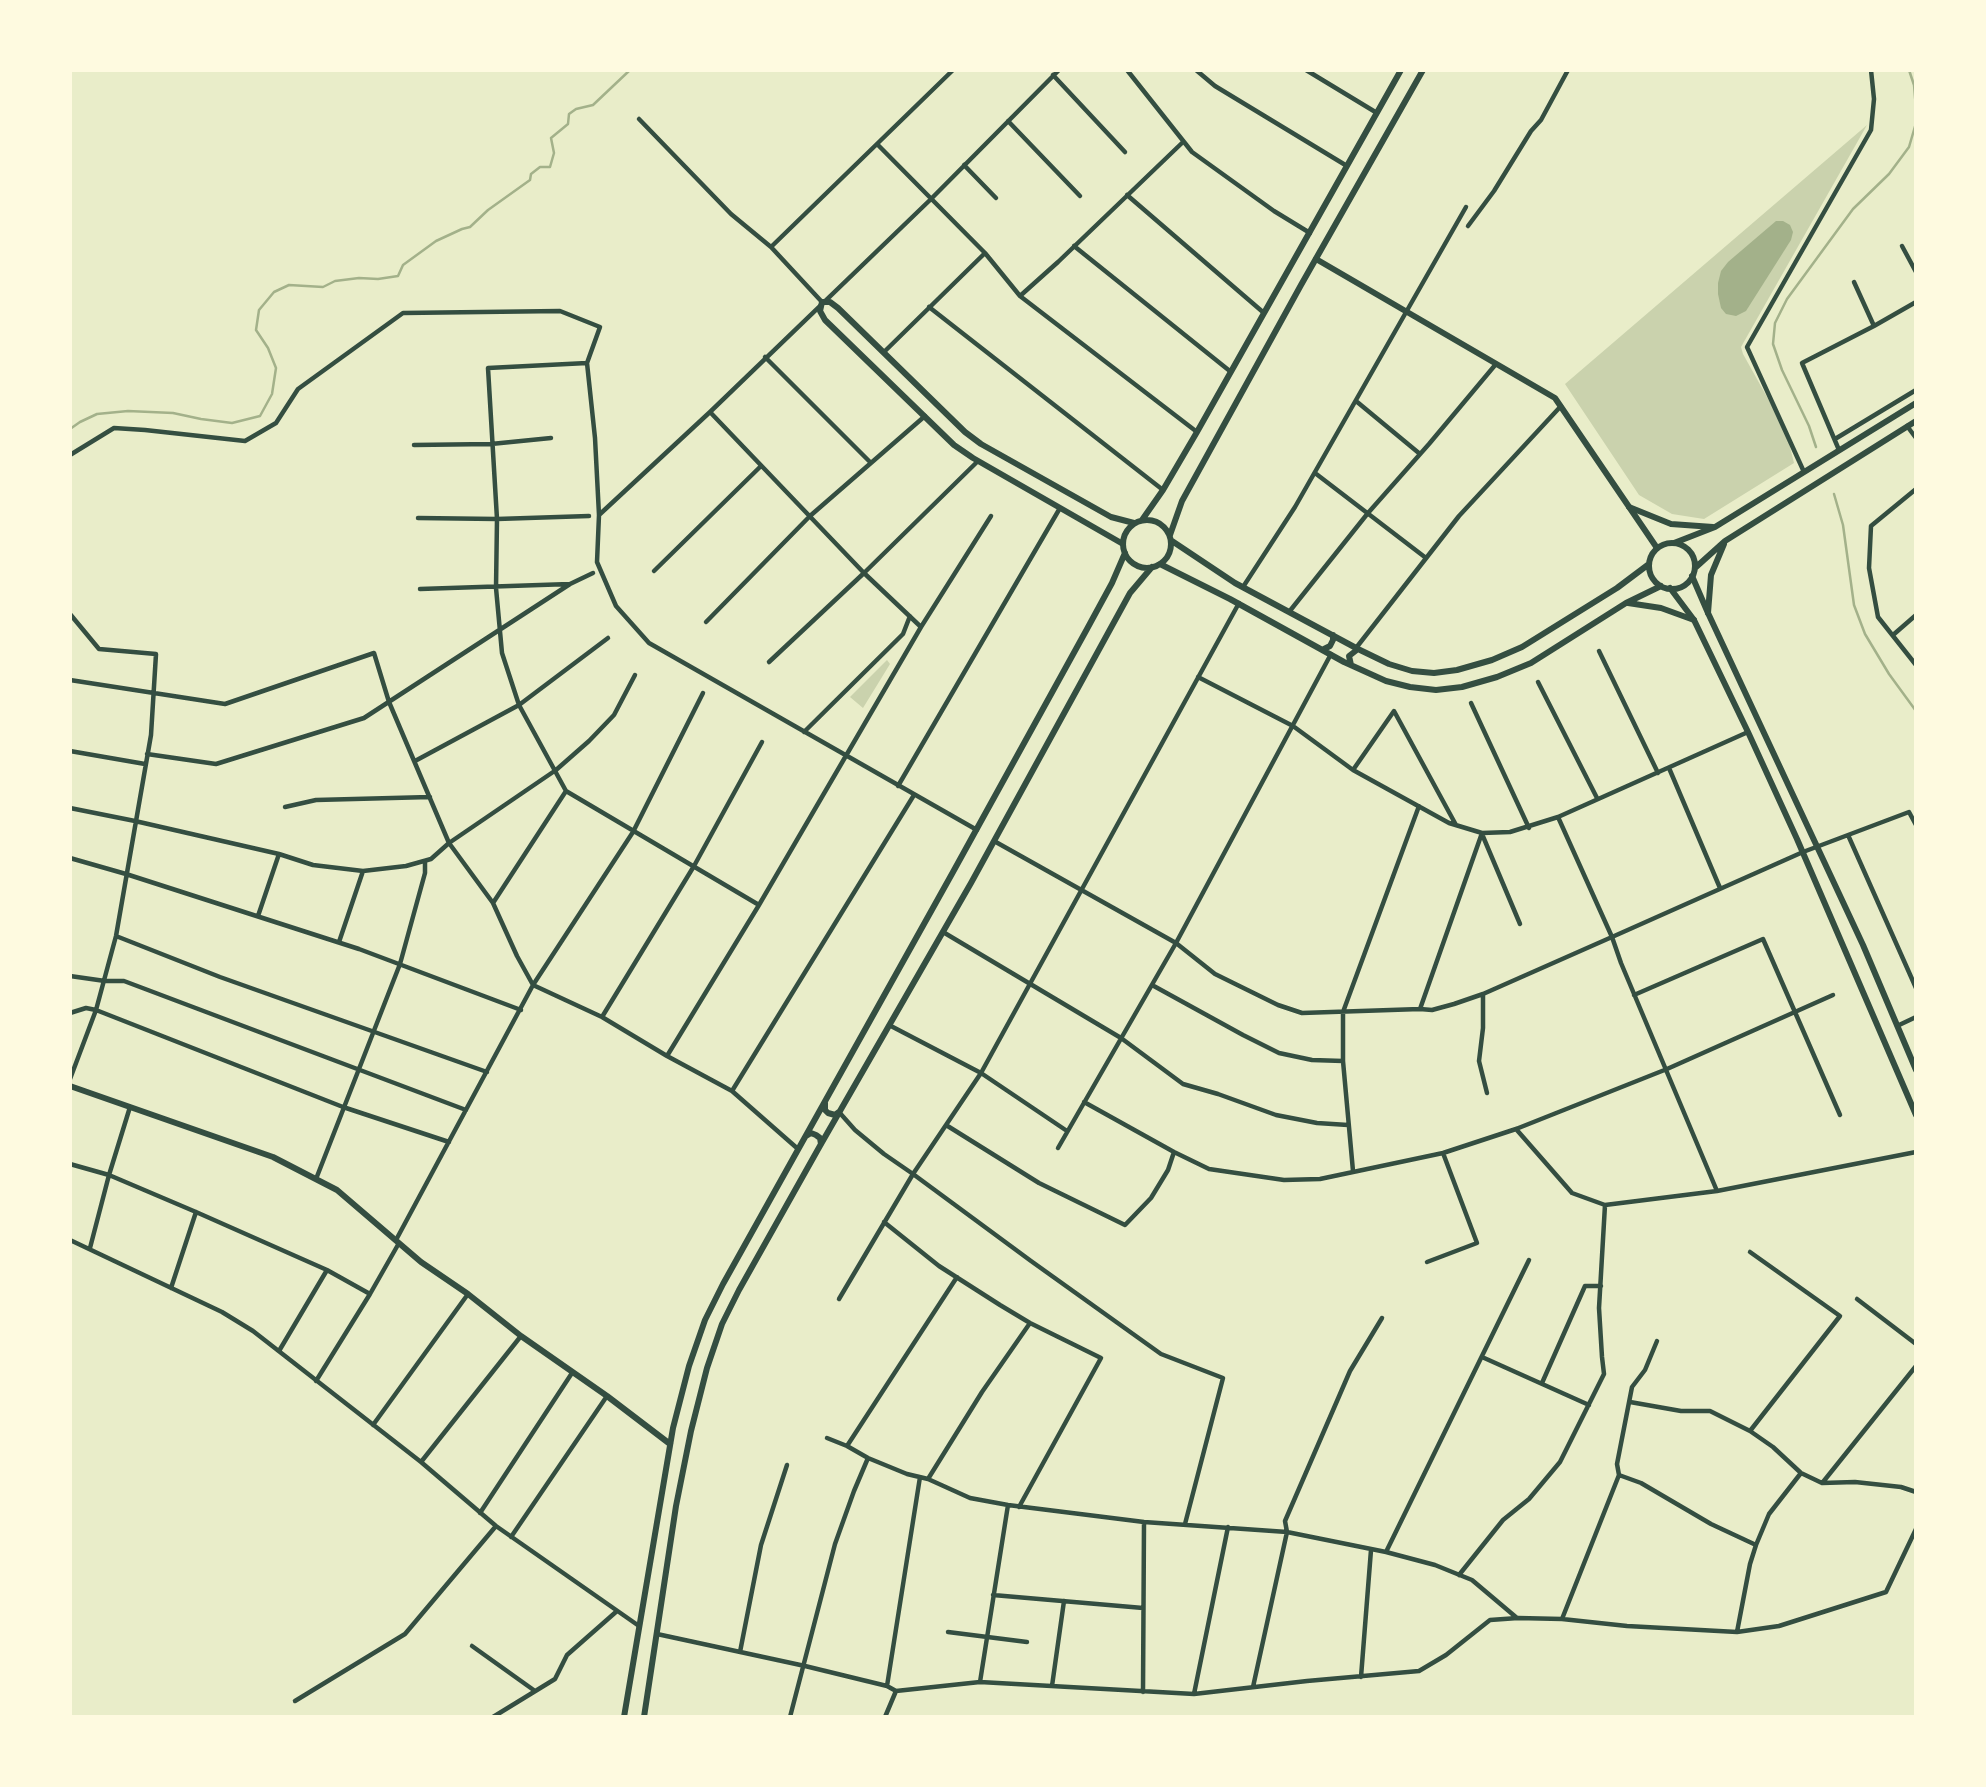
<!DOCTYPE html>
<html>
<head>
<meta charset="utf-8">
<style>
	body { margin:0 }
	#map { position:relative; width:1986px; height:1787px; overflow:hidden; background:#e9edc9; font-family:"Fira Sans Condensed",sans-serif }
	canvas { display:block }
	.frame { position:absolute; inset:0; border:72px solid #fefae0; pointer-events:none }
</style>
</head>
<body>
<div id="map">
<canvas width="1986" height="1787"></canvas>
<div class="frame"></div>
</div>
<script>
const ctx = document.querySelector('canvas').getContext('2d');
ctx.lineJoin = 'round';
function paint(path, color) { ctx.fillStyle = color; ctx.fill(path, 'evenodd'); }
const toPath = rows => new Path2D(rows.map(r => 'M' + r).join(''));
function stroke(path, color, width, dash) { ctx.strokeStyle = color; ctx.lineWidth = width; ctx.lineCap = dash ? 'butt' : 'round'; ctx.setLineDash(dash || []); ctx.stroke(path); }
paint(toPath([
	[1867,125,1741,347,1743,354,1786,431,1794,463,1704,519,1672,514,1639,495,1565,384],
	[887,660,890,664,863,708,850,697]
]), '#cad2ad');
paint(toPath([
	[1776,221,1783,221,1790,225,1793,232,1791,240,1746,311,1736,316,1726,314,1721,308,1718,294,1718,283,1721,271,1728,262]
]), '#a3b18a');
stroke(toPath([
	[1909,70,1914,85,1916,109],
	[70,429,80,422,97,414,128,411,173,413,201,419,232,423,260,416,272,394,276,368,268,348,256,330,259,310,274,292,289,285,323,287,335,281,359,278,378,279,398,276,403,265,436,241,462,229,470,227,488,210,530,180,531,174,540,167,550,167,554,153,551,138,568,124,569,114,576,109,593,105,630,70],
	[1816,447,1809,426,1782,370,1773,344,1775,323,1787,299,1853,209,1889,174,1909,147,1916,123],
	[1834,494,1843,525,1854,605,1865,634,1889,674,1916,711]
]), '#a3b18a', 2.5);
stroke(toPath([
	[1127,70,1192,152,1274,211,1310,233],
	[1196,70,1215,86,1347,166],
	[1306,70,1377,113],
	[1053,75,1125,152],
	[639,119,731,214,771,247,822,302],
	[1008,121,1080,196],
	[877,144,985,253,1020,296,1197,432],
	[964,165,996,198],
	[1127,195,1264,313],
	[1468,226,1494,191,1531,131,1541,120,1568,70],
	[1074,246,1231,372],
	[1902,246,1916,272],
	[771,247,953,70],
	[1854,282,1874,326],
	[1020,296,1058,262,1183,142],
	[929,307,1163,490],
	[884,352,985,253],
	[765,357,871,463],
	[587,363,488,368,497,519,496,588,502,653,519,705,566,791,759,905],
	[1356,401,1420,454],
	[710,412,864,573,921,627],
	[1907,426,1916,438],
	[1835,439,1916,390],
	[414,445,491,444,551,438],
	[1839,450,1802,363,1874,326,1916,302],
	[70,455,114,428,145,430,245,441,276,423,298,389,403,313,560,311,600,327,587,363,595,438,599,515,597,562,616,606,649,643,977,830],
	[1804,472,1747,347,1871,130,1874,99,1871,70],
	[1315,473,1426,558],
	[1916,489,1871,526,1869,568,1878,617,1916,665],
	[599,515,710,412,930,200,1059,70],
	[418,518,497,519,589,516],
	[654,571,761,466],
	[1243,587,1295,507,1466,207],
	[420,589,570,584],
	[1289,612,1368,513,1429,444,1496,364],
	[70,614,99,649,156,654,151,735,116,936,96,1010,70,1079],
	[706,622,810,516,925,416],
	[1893,635,1916,615],
	[1356,648,1459,516,1561,406],
	[1599,651,1658,773],
	[769,662,864,573,978,461],
	[1198,677,1293,726,1353,770,1449,823,1482,833,1510,832,1558,817,1748,732],
	[70,680,225,704,374,653,389,702,449,843,493,903,517,956,533,985,602,1017,667,1056,732,1091,798,1149],
	[1538,682,1597,798],
	[1471,703,1529,828],
	[804,732,903,634,910,616],
	[70,751,145,764],
	[147,754,216,764,364,718,570,584,593,573],
	[415,761,519,705,608,638],
	[1669,768,1720,888],
	[1353,770,1394,711,1456,825],
	[898,786,1060,508],
	[285,807,316,800,430,797],
	[70,808,135,821,279,854,313,865,363,871,406,866,431,859,449,843,556,770,589,741,614,715,635,675],
	[1558,817,1612,937,1621,963,1717,1191],
	[1482,834,1520,924],
	[1848,835,1909,812,1916,825],
	[994,841,1176,943,1215,974,1278,1005,1302,1013,1420,1009,1432,1010,1454,1004,1483,994,1612,937,1803,852,1848,835,1916,988],
	[70,858,126,874,359,949,521,1010],
	[493,903,566,791],
	[258,916,279,854],
	[943,932,1121,1038,1183,1084,1218,1094,1276,1115,1317,1123,1348,1125],
	[116,936,220,977,487,1072],
	[339,942,363,871],
	[70,976,105,981,124,981,466,1110],
	[1152,985,1243,1035,1279,1053,1312,1060,1343,1061],
	[1483,994,1483,1028,1479,1061,1487,1093],
	[1634,995,1763,939,1840,1115],
	[1420,1009,1482,833],
	[70,1013,86,1008,96,1010,343,1107,449,1142],
	[602,1017,694,866,762,742],
	[889,1025,981,1073,1067,1131],
	[1897,1026,1916,1017],
	[667,1056,759,905,921,627,991,516],
	[732,1091,914,795],
	[1084,1102,1174,1152,1209,1169,1284,1180,1320,1179,1443,1153,1516,1129,1667,1069,1833,995],
	[839,1112,855,1130,884,1154,913,1174,1031,1261,1161,1354,1223,1378,1185,1524],
	[946,1125,1039,1183,1125,1225,1151,1198,1168,1170,1174,1152],
	[1516,1129,1572,1193,1605,1205,1717,1191,1916,1152],
	[1058,1148,1176,943,1331,654],
	[70,1164,109,1175,196,1212,327,1270,370,1294],
	[1353,1171,1343,1061,1343,1012,1419,806],
	[316,1179,400,964,425,873,425,861],
	[884,1222,939,1266,1000,1305,1030,1323,1101,1358,1019,1507],
	[70,1240,222,1312,253,1331,421,1462,496,1526,639,1626],
	[396,1240,533,985,633,832,703,693],
	[90,1248,109,1175,130,1107],
	[1750,1252,1840,1316,1750,1431],
	[1427,1262,1477,1243,1443,1153],
	[171,1288,196,1212],
	[839,1299,913,1174,981,1073,1239,603],
	[1857,1299,1916,1344],
	[279,1351,327,1270],
	[1482,1357,1589,1405],
	[316,1381,370,1294,399,1243],
	[1542,1383,1585,1286,1601,1286],
	[1630,1402,1681,1411,1710,1411,1750,1431,1773,1447,1801,1473,1822,1483,1855,1482,1901,1487,1916,1492],
	[373,1425,468,1294],
	[827,1438,847,1446,868,1458,907,1474,928,1479,970,1498,1008,1505,1144,1522,1287,1532,1386,1552,1435,1565,1472,1580,1517,1618],
	[847,1446,957,1277],
	[421,1462,521,1336],
	[1619,1475,1641,1483,1711,1524,1756,1545],
	[928,1479,982,1392,1030,1323],
	[1823,1482,1916,1366],
	[480,1513,572,1373],
	[511,1537,607,1396],
	[1386,1552,1529,1260],
	[1459,1575,1503,1520,1529,1499,1560,1462,1604,1374,1602,1357,1599,1308,1605,1205],
	[993,1595,1143,1608],
	[1562,1619,1619,1475,1617,1464,1632,1387,1645,1370,1657,1341],
	[948,1632,1027,1642],
	[1737,1632,1750,1564,1756,1545,1769,1514,1801,1473],
	[657,1634,805,1666,887,1686,896,1691,980,1682,1194,1694,1307,1681,1419,1671,1446,1655,1490,1620,1518,1618,1562,1619,1627,1626,1737,1632,1779,1626,1886,1592,1916,1529],
	[472,1646,535,1691],
	[740,1652,761,1545,787,1465],
	[1361,1677,1371,1550],
	[980,1682,1008,1505],
	[887,1686,920,1477],
	[1052,1686,1064,1601],
	[1253,1687,1287,1532,1285,1521,1350,1371,1382,1318],
	[1143,1692,1144,1522],
	[1194,1694,1228,1527],
	[295,1701,405,1634,496,1526],
	[493,1717,555,1679,567,1655,617,1611],
	[790,1717,835,1544,854,1491,868,1458],
	[885,1717,896,1691]
]), '#344e41', 4.5);
stroke(toPath([
	[1316,259,1555,398,1657,548],
	[1123,544,973,458,954,445,825,320,820,311,822,302,830,302,838,308,965,432,981,444,1111,517,1134,523],
	[1692,576,1708,613,1863,945,1916,1070],
	[1670,588,1694,620,1748,732,1797,839,1916,1115],
	[70,1086,273,1157,337,1190,421,1262,468,1294,521,1336,607,1396,670,1444]
]), '#344e41', 6);
stroke(toPath([
	[1629,507,1671,524,1713,527],
	'1123 544a24 24 0 1 1 48 0a24 24 0 1 1-48 0Z',
	[1142,520,1163,490,1197,432,1401,70],
	[1170,535,1182,501,1301,285,1423,70],
	[1172,541,1235,583,1358,649,1389,664,1412,671,1434,673,1457,670,1492,660,1522,647,1617,588,1649,564],
	[1674,543,1715,527,1916,403],
	'1649 566a23 23 0 1 1 46 0a23 23 0 1 1-46 0Z',
	[1160,564,1230,599,1344,662,1386,681,1410,687,1436,690,1462,687,1497,677,1531,663,1626,603,1661,586],
	[1695,568,1725,541,1916,421],
	[1628,603,1661,608,1694,620],
	[1708,613,1711,575,1724,544],
	[1322,650,1330,646,1333,640,1333,635],
	[1351,665,1349,656,1358,649],
	[825,1103,825,1110,828,1113,835,1115,839,1112],
	[806,1136,811,1133,816,1135,820,1138,821,1144],
	[624,1717,673,1428,689,1366,705,1320,723,1284,953,872,1087,629,1112,583,1125,553],
	[644,1717,676,1506,691,1431,707,1368,722,1324,739,1290,821,1144,971,883,1130,593,1152,567]
]), '#344e41', 6);
</script>
</body>
</html>
